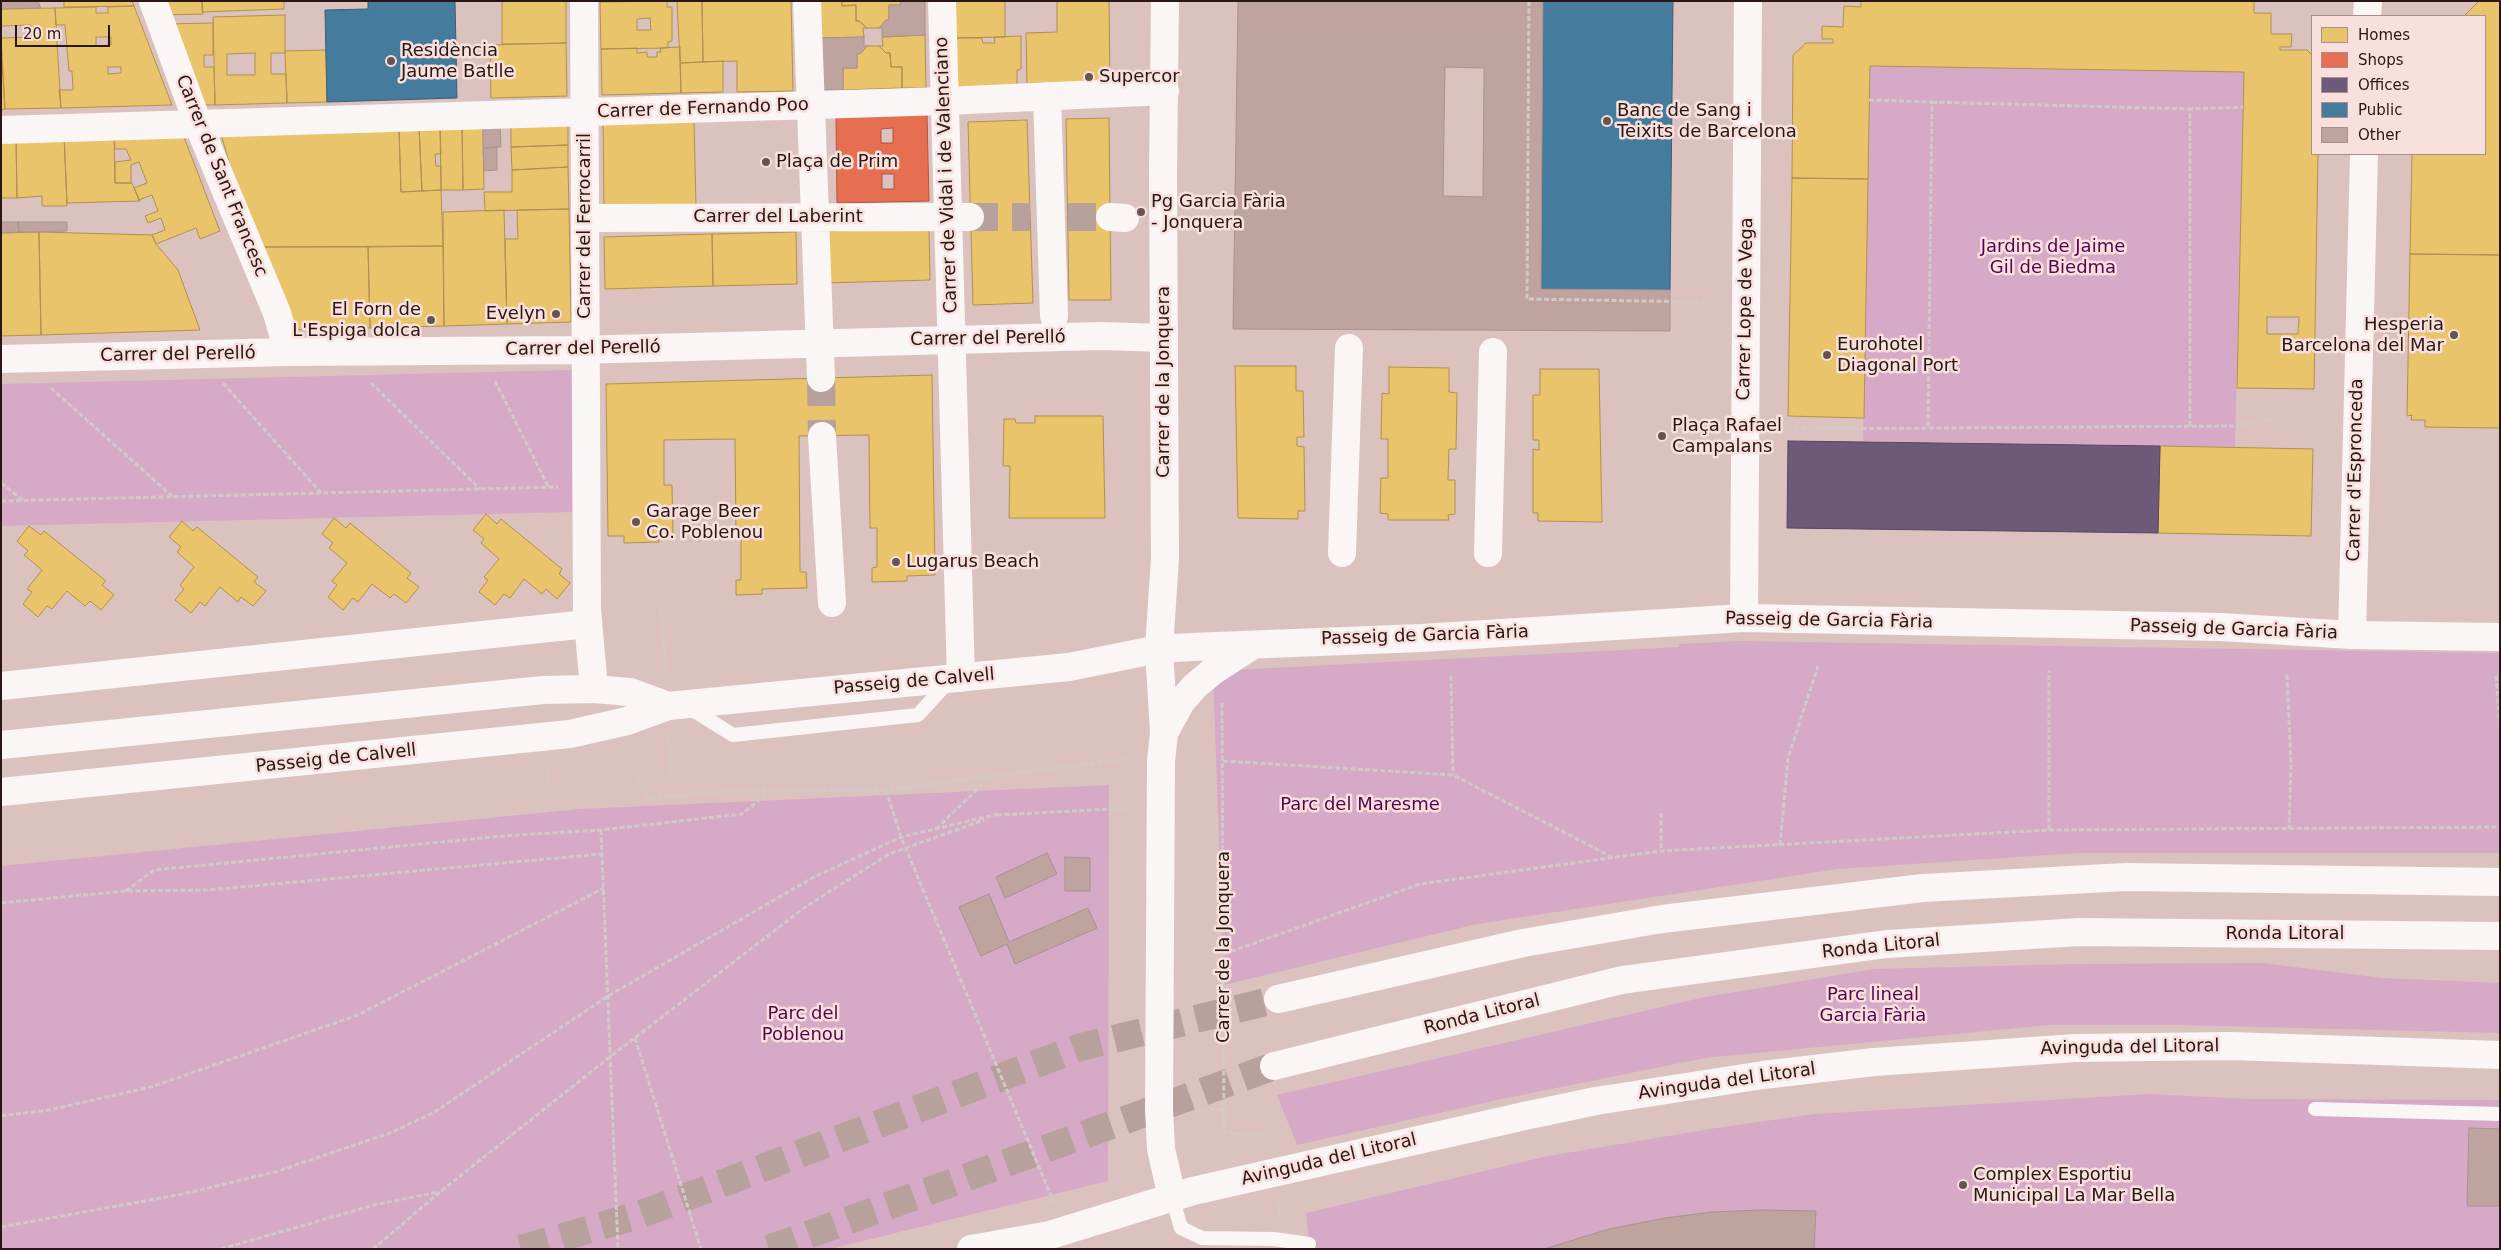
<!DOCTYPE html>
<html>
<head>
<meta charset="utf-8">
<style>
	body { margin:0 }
	#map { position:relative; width:2501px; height:1250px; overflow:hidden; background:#dcc2be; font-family:"DejaVu Sans",sans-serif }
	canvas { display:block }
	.frame { position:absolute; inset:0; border:2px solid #281715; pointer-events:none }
	.legend { position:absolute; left:2311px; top:15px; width:175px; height:140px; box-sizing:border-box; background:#f9e0dc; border:1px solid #a5908c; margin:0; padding:6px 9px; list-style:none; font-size:15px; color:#281715 }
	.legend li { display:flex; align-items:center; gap:10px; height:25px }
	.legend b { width:25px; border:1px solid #a5908c }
	.scale { position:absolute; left:15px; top:25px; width:95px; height:22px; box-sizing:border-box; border:2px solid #281715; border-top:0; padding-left:6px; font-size:15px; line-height:18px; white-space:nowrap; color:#281715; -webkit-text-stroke:4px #f9e0dc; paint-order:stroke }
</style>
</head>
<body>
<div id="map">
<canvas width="2501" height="1250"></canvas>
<div class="frame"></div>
<ul class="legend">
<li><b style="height:14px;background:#e9c46a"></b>Homes</li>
<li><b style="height:14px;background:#e76f51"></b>Shops</li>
<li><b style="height:14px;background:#6d597a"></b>Offices</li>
<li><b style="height:14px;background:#457b9d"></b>Public</li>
<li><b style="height:14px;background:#bea39f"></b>Other</li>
</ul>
<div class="scale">20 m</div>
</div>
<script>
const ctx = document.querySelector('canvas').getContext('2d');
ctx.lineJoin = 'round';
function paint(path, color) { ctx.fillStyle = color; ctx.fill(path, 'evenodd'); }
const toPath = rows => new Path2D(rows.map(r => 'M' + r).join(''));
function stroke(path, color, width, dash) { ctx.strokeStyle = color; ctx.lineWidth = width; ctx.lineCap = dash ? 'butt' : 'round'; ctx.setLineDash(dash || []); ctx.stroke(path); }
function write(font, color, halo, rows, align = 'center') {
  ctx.font = font + ' "DejaVu Sans",sans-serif'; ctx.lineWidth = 5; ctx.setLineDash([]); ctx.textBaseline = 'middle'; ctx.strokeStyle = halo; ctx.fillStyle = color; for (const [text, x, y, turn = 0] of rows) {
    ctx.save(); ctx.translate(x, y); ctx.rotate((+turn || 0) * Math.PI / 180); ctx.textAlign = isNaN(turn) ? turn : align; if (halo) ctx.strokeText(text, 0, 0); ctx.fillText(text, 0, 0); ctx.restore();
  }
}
paint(toPath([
	[1870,66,2244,72,2235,447,1863,441],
	[572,370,573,512,1,526,1,384],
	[1739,641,2500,653,2500,853,2078,853,1838,869,1477,924,1224,985,1213,671,1679,647,1679,644],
	[1109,785,1108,1181,830,1249,1,1249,1,866,580,809],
	[2263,963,2383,978,2500,983,2500,1033,2178,1025,2049,1025,1705,1058,1502,1099,1297,1145,1277,1095,1705,997,1874,969,2076,964],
	[2149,1094,2250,1099,2500,1100,2500,1249,1310,1249,1306,1213,1548,1156,1716,1128,1815,1114]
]), '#d6aac6');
const homes = toPath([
	[64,1,132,1,134,6,64,7,64,1],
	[159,1,202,1,203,14,164,15,159,1],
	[202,1,284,1,284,9,202,12,202,1],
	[502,1,566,1,566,43,502,44,502,1],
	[667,1,667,7,672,7,672,41,668,42,668,48,601,49,600,2,667,1],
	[650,18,651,30,637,30,637,19,650,18],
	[677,1,702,1,703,62,680,63,677,1],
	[702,1,791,1,793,91,737,92,737,61,703,62,702,1],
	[818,1,842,1,842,6,856,5,856,21,859,21,867,28,863,28,864,37,819,38,818,1],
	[842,1,900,1,901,5,889,5,889,20,886,20,879,28,867,28,859,21,856,21,856,5,842,6,842,1],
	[953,1,1005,1,1005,37,953,38,953,1],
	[1057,1,1109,1,1110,83,1027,85,1026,33,1057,32,1057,1],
	[1861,1,2254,1,2254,13,2271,13,2271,34,2292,34,2291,47,2280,47,2280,50,2307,50,2312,55,2312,154,2318,154,2314,389,2237,388,2244,72,1870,66,1868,179,1792,178,1793,55,1806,43,1833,43,1833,39,1822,39,1822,26,1843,27,1844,6,1861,7,1861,1],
	[2267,317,2299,317,2298,334,2267,334,2267,317],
	[2479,1,2500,1,2500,255,2410,254,2412,154,2485,154,2485,16,2464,16,2479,1],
	[134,6,172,105,61,108,59,90,73,90,72,71,69,71,65,25,56,25,55,8,96,7,96,13,108,13,108,7,134,6],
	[96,37,111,37,111,45,96,46,96,37],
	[108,67,121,67,121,73,108,74,108,67],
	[55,8,61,108,5,109,1,38,31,37,31,25,1,26,1,9,55,8],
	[285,15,285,53,271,53,271,74,286,74,287,103,215,105,213,17,285,15],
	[255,53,255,75,227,75,227,54,255,53],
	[213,23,213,55,204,55,204,67,214,67,215,105,197,105,167,24,213,23],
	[925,35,926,88,902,88,902,67,891,67,890,53,886,53,879,46,883,46,882,37,925,35],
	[1021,36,1021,69,1017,70,1017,86,954,87,953,38,982,38,983,43,995,43,994,37,1021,36],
	[566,43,567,96,491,98,490,45,566,43],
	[867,46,879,46,886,53,890,53,891,67,902,67,902,88,843,90,843,68,857,68,857,54,861,53,867,46],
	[680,47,681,93,602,95,601,49,637,48,637,53,647,52,647,57,657,57,657,52,661,52,660,48,680,47],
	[326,50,327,102,287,103,285,51,326,50],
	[1,55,3,76,5,109,1,110,1,55],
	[723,61,723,92,681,93,680,63,723,61],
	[1109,118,1111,300,1069,300,1066,119,1109,118],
	[694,120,696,207,604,209,603,122,694,120],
	[1027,120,1033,303,973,305,968,122,1027,120],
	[568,123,568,145,511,147,511,125,568,123],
	[483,125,484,189,463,190,462,126,483,125],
	[440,126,462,126,463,190,441,190,440,126],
	[440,126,441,154,435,154,436,166,441,166,441,190,422,191,419,127,440,126],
	[399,127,419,127,422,191,401,192,399,127],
	[399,131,401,192,441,190,443,246,253,247,221,134,399,131],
	[182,132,220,231,200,239,196,228,156,244,152,235,165,230,161,218,148,223,145,216,158,211,152,195,139,200,134,188,147,183,139,162,131,165,131,183,115,183,115,162,131,160,126,149,115,149,114,134,182,132],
	[114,134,115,183,132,183,140,201,67,203,64,135,114,134],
	[64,135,67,206,42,206,42,196,17,198,16,137,64,135],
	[1,137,16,137,17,198,1,198,1,137],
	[568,145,568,167,512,170,511,147,568,145],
	[568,167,569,209,485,211,484,192,512,192,512,170,568,167],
	[1792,178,1868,179,1864,418,1788,416,1792,178],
	[569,209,571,322,507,324,505,239,518,239,517,210,569,209],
	[504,210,507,324,444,326,443,212,504,210],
	[929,229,930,280,824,283,823,231,929,229],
	[39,232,41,335,1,336,1,233,39,232],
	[39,232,152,235,156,244,178,270,200,330,41,335,39,232],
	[796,232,797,284,713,286,712,234,796,232],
	[712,234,713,286,605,289,604,237,712,234],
	[443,246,444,326,370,328,368,247,443,246],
	[253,247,368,247,370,328,284,330,253,247],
	[2410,254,2500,255,2500,428,2425,427,2425,420,2411,420,2412,415,2407,416,2410,254],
	[1235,366,1296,366,1296,391,1303,391,1304,437,1297,437,1297,446,1304,447,1305,511,1298,511,1298,519,1238,518,1235,366],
	[1389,367,1449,368,1449,392,1457,393,1456,449,1449,449,1448,480,1455,480,1455,514,1448,515,1449,520,1388,520,1388,514,1380,513,1381,478,1388,478,1388,439,1381,439,1382,393,1389,394,1389,367],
	[1540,369,1599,369,1602,522,1538,521,1538,513,1533,513,1533,449,1539,450,1539,440,1533,440,1533,395,1540,395,1540,369],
	[932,375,935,575,907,576,907,581,872,582,872,568,877,567,877,528,870,528,869,435,799,436,800,572,806,572,807,588,762,589,762,594,736,595,736,580,741,580,741,533,736,533,735,439,664,440,664,485,672,485,673,535,658,535,659,542,624,543,624,536,608,536,606,384,932,375],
	[1035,416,1103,416,1105,518,1009,518,1010,466,1003,466,1004,419,1015,419,1016,423,1035,423,1035,416],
	[2160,446,2313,449,2311,536,2158,533,2160,446],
	[486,514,497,524,501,519,562,569,559,574,570,583,557,599,546,589,542,594,524,579,510,598,504,594,495,605,479,592,488,580,484,577,499,559,481,543,484,539,473,530,486,514],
	[334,518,346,528,350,523,411,573,407,578,419,587,406,603,394,594,390,598,372,584,358,602,353,598,343,610,328,597,337,585,332,581,347,563,329,548,333,543,322,534,334,518],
	[182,521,193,531,197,527,258,577,254,582,266,591,253,606,241,597,238,602,220,587,205,606,200,602,191,613,175,600,184,589,180,585,194,567,177,552,181,547,169,537,182,521],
	[29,526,41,535,44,531,106,581,102,585,114,595,101,610,90,601,85,606,67,591,52,609,47,606,38,617,23,604,32,592,27,589,42,570,24,555,28,551,17,541,29,526]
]);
paint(homes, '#e9c46a');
stroke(homes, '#af9050', 1);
const shops = toPath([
	[927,114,929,201,837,203,836,117,927,114],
	[893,128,893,143,881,143,881,129,893,128],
	[882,174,894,174,894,189,882,189,882,174]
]);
paint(shops, '#e76f51');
stroke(shops, '#ae553f', 1);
const offices = toPath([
	[1788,441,2160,446,2158,533,1787,528,1788,441]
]);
paint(offices, '#6d597a');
stroke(offices, '#58455c', 1);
const public = toPath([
	[368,1,455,1,457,98,327,102,325,10,368,9,368,1],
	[1543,1,1673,1,1670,290,1541,289,1543,1]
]);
paint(public, '#457b9d');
stroke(public, '#3c5d74', 1);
const building = toPath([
	[1,1,38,1,41,8,1,9,1,1],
	[900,1,925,1,925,35,882,37,882,28,879,28,886,20,889,20,889,5,901,5,900,1],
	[1238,1,1543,1,1541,289,1670,290,1670,331,1233,329,1238,1],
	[1445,67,1484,68,1483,197,1443,196,1445,67],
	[864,37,864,46,867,46,861,53,857,54,857,68,843,68,843,90,820,90,819,38,864,37],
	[483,125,500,125,501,147,483,148,483,125],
	[497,147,497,170,484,171,483,148,497,147],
	[1,222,18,222,19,232,1,233,1,222],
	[18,222,67,222,67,231,19,232,18,222],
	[1047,853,1057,874,1005,898,996,877,1047,853],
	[1065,857,1090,858,1090,891,1065,891,1065,857],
	[989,894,1009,942,1088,908,1097,928,1015,964,1007,944,981,956,959,907,989,894],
	[2469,1128,2500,1129,2500,1206,2467,1206,2469,1128],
	[1760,1210,1816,1211,1814,1249,1544,1249,1609,1229,1665,1218,1712,1212,1760,1210]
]);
paint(building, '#bea39f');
stroke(building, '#a79390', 1);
stroke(toPath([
	[970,217,1030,217],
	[1068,217,1110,217],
	[821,378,822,436]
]), '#b8a09c', 28, [28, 14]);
stroke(toPath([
	[521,1249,639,1215,1081,1047,1278,999],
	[769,1249,1274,1066]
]), '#b8a09c', 28, [28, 14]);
stroke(toPath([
	[1529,1,1527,299,1706,302],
	[1869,100,1932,102,1928,428],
	[1932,102,2190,109],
	[495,381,549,488],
	[223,383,322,494],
	[371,383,480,489],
	[51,388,173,497],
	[2190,426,2190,109,2243,107],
	[1794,429,2235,426,2277,418],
	[1,483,24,501],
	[1,501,558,487],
	[661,607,666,672],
	[2287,675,2291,764,2289,829],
	[1451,676,1453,775],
	[2496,676,2500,728],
	[1222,703,1224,1133,1268,1135,1271,1142],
	[669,736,671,775],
	[1223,761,1453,775,1612,857],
	[547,767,549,783],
	[637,779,650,798,730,791,886,790,1125,759],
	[886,790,901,837,1054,1203],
	[1661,813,1661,851],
	[997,815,1130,808],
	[936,829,991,776],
	[601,830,618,1249],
	[2049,830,2049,671],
	[1780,845,1788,758,1818,666],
	[126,891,154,870,503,836,601,830,742,814,770,791],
	[1,903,126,891,208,890,602,854],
	[1224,954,1420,884,1661,851,2049,830,2500,827],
	[635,1038,701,1249],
	[1195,1110,1224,1109],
	[1,1116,49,1110,151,1087,358,1015,604,888],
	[1279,1216,1280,1202],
	[1,1227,183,1194,275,1172,390,1133,433,1113,608,996,814,877,901,837,998,814],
	[221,1249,374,1205,438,1192],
	[373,1249,440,1192,611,1056,808,905,889,854,984,820]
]), '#d2cac8', 3, [5, 2.5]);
stroke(toPath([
	[688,707,733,735,918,715,950,680],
	[2315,1109,2500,1114],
	[1172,1197,1181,1228,1202,1238,1274,1239,1309,1244]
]), '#faf6f5', 14);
stroke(toPath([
	[153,1,198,124,277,313,288,352],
	[584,1,587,609,594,689],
	[807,1,821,378],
	[942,1,961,678],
	[2367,16,2368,1],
	[1047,96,1054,316],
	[1,130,945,101,1165,91],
	[1110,217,1125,218],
	[585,218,970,217],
	[1,359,288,352,577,350,1101,336,1164,338],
	[822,436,832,603],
	[1342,553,1349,348],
	[1488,553,1493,352],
	[1744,618,1748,1],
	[2352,635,2364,154],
	[1,686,587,624]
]), '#faf6f5', 28);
stroke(toPath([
	[1165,1,1163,172,1165,558,1159,649,1164,733,1161,761,1159,1109,1161,1149,1172,1197],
	[1164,733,1181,702,1195,686,1213,671,1253,645],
	[1,745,543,690,594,689,630,692,668,706],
	[1,792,570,734,627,721,668,706,1069,667,1159,649,1192,647,1421,638,1744,618,2221,627,2352,635,2500,637],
	[971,1249,1050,1235,1193,1191,1529,1115,1596,1101,1763,1075,1874,1062,2076,1048,2229,1046,2500,1055]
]), '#faf6f5', 28);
stroke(toPath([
	[1278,999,1523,943,1662,919,1923,888,2126,877,2500,882],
	[1274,1066,1622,980,1887,944,2079,932,2500,936]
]), '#faf6f5', 28);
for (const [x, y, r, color] of [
	[391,61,5,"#675350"],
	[1089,77,5,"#675350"],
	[1607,121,5,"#675350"],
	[766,162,5,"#675350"],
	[1141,212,5,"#675350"],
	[556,314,5,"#675350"],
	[431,320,5,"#675350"],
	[2454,335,5,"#675350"],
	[1827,355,5,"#675350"],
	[1662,436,5,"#675350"],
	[636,522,5,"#675350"],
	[896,562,5,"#675350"],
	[1963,1185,5,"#675350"]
]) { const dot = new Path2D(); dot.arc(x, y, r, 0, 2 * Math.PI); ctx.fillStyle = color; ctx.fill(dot); stroke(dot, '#f9e0dc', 2); }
write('18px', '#281715', '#f9e0dc', [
	["Residència",401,51],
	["Jaume Batlle",401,72],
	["Supercor",1099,77],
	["Banc de Sang i",1617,111],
	["Teixits de Barcelona",1617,132],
	["Plaça de Prim",776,162],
	["Pg Garcia Fària",1151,202],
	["- Jonquera",1151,223],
	["El Forn de",421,310,"right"],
	["L'Espiga dolca",421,331,"right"],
	["Evelyn",546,314,"right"],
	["Hesperia",2444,325,"right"],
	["Barcelona del Mar",2444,346,"right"],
	["Eurohotel",1837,345],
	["Diagonal Port",1837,366],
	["Plaça Rafael",1672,426],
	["Campalans",1672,447],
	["Garage Beer",646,512],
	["Co. Poblenou",646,533],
	["Lugarus Beach",906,562],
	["Complex Esportiu",1973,1175],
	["Municipal La Mar Bella",1973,1196]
], 'left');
write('18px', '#281715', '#f9e0dc', [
	["Carrer de Fernando Poo",703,109,-2],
	["Carrer de Vidal i de Valenciano",947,175,-92],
	["Carrer de Sant Francesc",221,176,68],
	["Carrer del Laberint",778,217],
	["Carrer del Ferrocarril",585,226,-90],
	["Carrer Lope de Vega",1746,309,-89],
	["Carrer del Perelló",988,339,-1],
	["Carrer del Perelló",583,349,-1],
	["Carrer del Perelló",178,355,-1],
	["Carrer de la Jonquera",1164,382,-90],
	["Carrer d'Espronceda",2356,470,-89],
	["Passeig de Garcia Fària",1829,621,1],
	["Passeig de Garcia Fària",2234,630,2],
	["Passeig de Garcia Fària",1425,636,-2],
	["Passeig de Calvell",914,682,-5],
	["Passeig de Calvell",336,759,-6],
	["Ronda Litoral",2285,934],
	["Carrer de la Jonquera",1224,947,-90],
	["Ronda Litoral",1881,947,-6],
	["Ronda Litoral",1482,1015,-14],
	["Avinguda del Litoral",2130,1048,-1],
	["Avinguda del Litoral",1727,1082,-8],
	["Avinguda del Litoral",1329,1160,-13]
]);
write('18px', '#530451', '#f9e0dc', [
	["Jardins de Jaime",2053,247],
	["Gil de Biedma",2053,268],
	["Parc del Maresme",1360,805],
	["Parc lineal",1873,995],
	["Garcia Fària",1873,1016],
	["Parc del",803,1014],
	["Poblenou",803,1035]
]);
</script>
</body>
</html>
